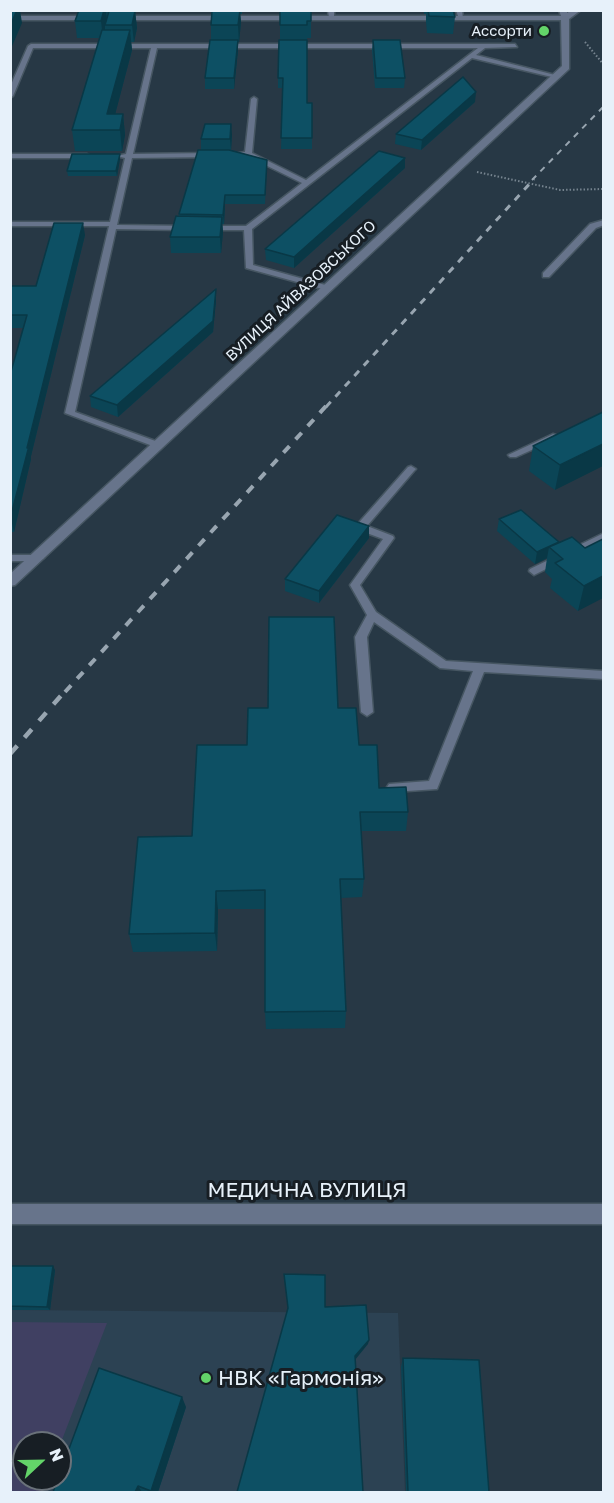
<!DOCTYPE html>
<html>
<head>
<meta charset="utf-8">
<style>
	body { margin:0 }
	#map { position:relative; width:614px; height:1503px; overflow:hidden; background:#273845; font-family:"Golos Text",sans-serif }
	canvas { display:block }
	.frame { position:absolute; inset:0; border:12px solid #e7f1fa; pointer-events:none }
	.north { position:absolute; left:12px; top:1431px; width:60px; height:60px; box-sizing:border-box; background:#171e24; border:2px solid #6a727a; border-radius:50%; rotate:68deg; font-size:16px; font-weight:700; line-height:24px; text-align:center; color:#e7f1fa }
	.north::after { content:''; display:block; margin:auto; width:21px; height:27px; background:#63d469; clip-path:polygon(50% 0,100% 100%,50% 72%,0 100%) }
</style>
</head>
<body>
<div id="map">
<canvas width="614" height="1503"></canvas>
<div class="frame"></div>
<div class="north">N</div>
</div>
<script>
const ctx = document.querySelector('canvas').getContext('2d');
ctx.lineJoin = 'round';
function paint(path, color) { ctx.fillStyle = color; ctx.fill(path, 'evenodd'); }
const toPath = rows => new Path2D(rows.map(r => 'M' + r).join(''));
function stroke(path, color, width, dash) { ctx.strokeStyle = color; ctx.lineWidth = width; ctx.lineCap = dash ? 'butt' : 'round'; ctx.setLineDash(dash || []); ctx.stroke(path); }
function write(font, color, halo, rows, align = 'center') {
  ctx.font = font + ' "Golos Text",sans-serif'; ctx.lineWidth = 6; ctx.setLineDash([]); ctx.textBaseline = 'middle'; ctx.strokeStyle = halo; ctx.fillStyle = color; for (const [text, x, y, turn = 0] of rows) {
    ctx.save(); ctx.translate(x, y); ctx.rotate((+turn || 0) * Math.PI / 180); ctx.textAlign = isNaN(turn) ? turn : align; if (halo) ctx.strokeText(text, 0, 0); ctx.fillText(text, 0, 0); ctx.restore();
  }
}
paint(toPath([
	[11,1310,398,1313,405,1492,11,1492],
	[24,1443,60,1443,60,1479,24,1479]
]), '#2c4253');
paint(toPath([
	[11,1322,107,1323,60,1445,60,1443,24,1443,24,1479,47,1479,42,1492,11,1492]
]), '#404062');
const lane = toPath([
	[328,10,334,10,334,19,329,18,328,10],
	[456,10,462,10,463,19,459,19,456,10],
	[31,44,515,44,517,47,485,48,476,55,559,76,556,78,472,58,252,229,253,265,329,286,330,288,326,290,246,268,244,230,207,230,203,228,207,226,246,226,302,183,247,156,231,157,227,155,245,152,251,99,254,97,257,99,252,153,306,180,478,48,157,48,133,154,213,153,217,155,213,157,132,158,117,225,187,226,191,228,187,230,116,229,75,412,161,443,161,447,158,448,65,413,109,226,10,226,10,222,110,222,125,158,116,156,126,154,151,48,33,48,13,96,10,98,10,87,28,46,31,44],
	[10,154,87,154,91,156,87,158,10,158,10,154],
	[604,220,604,225,596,228,549,277,543,277,543,273,590,224,604,220],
	[553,434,556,435,556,439,516,457,510,457,508,455,553,434],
	[411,466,416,469,414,471,367,526,393,536,394,538,360,585,376,612,446,661,604,671,604,679,484,672,437,789,393,792,389,790,387,787,389,784,429,781,473,671,440,668,374,622,367,637,373,712,367,716,361,712,355,637,367,615,350,585,383,539,356,529,355,527,408,467,411,466],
	[604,533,604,540,534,575,529,571,530,569,604,533],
	[10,555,39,555,44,558,39,561,10,561,10,555]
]);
const street = toPath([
	[559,10,567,10,567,13,572,10,581,10,569,19,569,69,15,585,10,586,10,574,562,66,561,20,10,20,10,16,561,16,559,10],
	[10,1204,604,1204,604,1224,10,1224,10,1204]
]);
stroke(lane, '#465662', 3);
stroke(street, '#465662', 3);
stroke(toPath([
	[585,42,604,65],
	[477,172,560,190,604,189]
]), '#76848f', 2, [1.5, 2]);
paint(lane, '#67748b');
paint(street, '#67748b');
stroke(toPath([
	[532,180,604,106]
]), '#98a5b0', 2, [6, 6]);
stroke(toPath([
	[326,407,534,179]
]), '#98a5b0', 3, [7, 7]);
stroke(toPath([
	[65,692,327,405]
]), '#98a5b0', 4, [9, 9]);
stroke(toPath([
	[10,754,66,690]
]), '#98a5b0', 4.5, [11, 11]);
paint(toPath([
	[79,10,135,11,137,28,134,42,131,42,132,50,115,114,123,114,125,135,122,151,75,151,72,130,100,38,77,38,75,21],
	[217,10,242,10,242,14,240,14,241,22,239,42,238,42,238,50,234,89,205,89,205,78,211,40,211,25],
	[311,10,311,38,307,38,307,103,312,103,312,149,281,149,283,88,278,88,278,78,280,40,280,25],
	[424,10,453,10,455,17,453,34,427,33,426,22,426,14,424,14],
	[373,40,405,78,404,88,375,88,372,50],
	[475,102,421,150,395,144,396,134],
	[232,135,231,150,267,160,265,204,225,204,224,224,222,224,223,232,221,253,171,253,170,237,179,216,179,214,201,150,201,139],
	[120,159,117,176,68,176,67,171],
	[405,168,294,268,266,260,265,249],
	[85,235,31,456,31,459,14,532,10,532,10,375,24,328,10,328,10,286,36,286],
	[216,300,213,332,118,417,91,407,90,396],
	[603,412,555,490,529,471,533,446],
	[499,519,559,543,585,548,603,539,578,611,550,588,552,579,545,572,547,558,535,564,497,531],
	[369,538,319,603,285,591,285,579],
	[338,708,359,745,379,788,408,812,406,831,361,831,364,879,362,897,341,898,346,1011,345,1028,266,1029,265,1012,265,909,218,909,217,951,133,952,129,934,192,836,247,745],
	[10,1266,55,1270,50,1310,10,1310],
	[403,1358,489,1492,406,1492,401,1367],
	[186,1407,158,1492,53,1492]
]), '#0b4556');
paint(toPath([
	[17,10,20,10,22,23,10,51,10,26],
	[104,10,106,10,107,22,105,25,105,29,103,38,101,21],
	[240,10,241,22,239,42,238,25],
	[135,11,137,28,134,42,132,25],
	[130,30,132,50,111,130,107,114],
	[238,40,238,50,234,89,234,78],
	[476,92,475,102,421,150,422,140],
	[123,114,125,135,122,151,120,130],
	[231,124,232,135,231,150,230,139],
	[120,154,120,159,117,176,116,171],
	[405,158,405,168,294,268,294,257],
	[225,195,225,204,224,224,223,215],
	[222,217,223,232,221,253,220,237],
	[83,223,85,235,31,456,31,459,14,532,11,519,27,448],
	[216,289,216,300,213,332,118,417,117,405],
	[603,444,603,466,555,490,560,465],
	[369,526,369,538,319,603,319,591],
	[559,542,557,554,549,547,547,558,535,564,537,552],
	[603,576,603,598,578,611,584,586],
	[216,891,218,909,217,951,215,933],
	[53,1266,55,1270,50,1310,47,1307],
	[369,1340,368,1344,355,1360,355,1356],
	[182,1397,186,1407,158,1492,152,1492,151,1491],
	[138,1486,142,1492,135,1492]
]), '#093846');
const building = toPath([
	[10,10,17,10,10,26,10,10],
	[79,10,104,10,101,21,75,21,79,10],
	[217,10,240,10,238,25,211,25,212,11,217,11,217,10],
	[280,10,311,10,311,21,307,21,307,25,280,25,280,10],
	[428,10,453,10,455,17,429,16,428,10],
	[109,11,135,11,132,25,105,25,109,11],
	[102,30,130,30,107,114,123,114,120,130,72,130,102,30],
	[210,40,238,40,234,78,205,78,210,40],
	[279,40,307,40,307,103,312,103,312,138,281,138,283,78,278,78,279,40],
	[373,40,400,40,405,78,376,78,373,40],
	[463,77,476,92,422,140,396,134,463,77],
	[205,124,231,124,230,139,201,139,205,124],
	[198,150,229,150,267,160,265,195,225,195,223,215,179,214,198,150],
	[379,151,405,158,294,257,265,249,379,151],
	[72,154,120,154,116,171,67,171,72,154],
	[176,216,222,217,220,237,170,237,176,216],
	[54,223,83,223,27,448,29,446,10,519,10,375,27,315,10,315,10,286,36,286,54,223],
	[216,289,213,321,117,405,90,396,216,289],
	[603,412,603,444,560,465,533,446,603,412],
	[521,510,559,542,537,552,499,519,521,510],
	[337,515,369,526,319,591,285,579,337,515],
	[572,537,585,548,603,539,603,576,584,586,555,563,563,559,549,547,572,537],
	[269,617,334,617,338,708,356,708,359,745,377,745,379,788,406,787,408,812,360,812,364,879,340,879,346,1011,265,1012,265,890,216,891,215,933,129,934,138,837,192,836,197,745,247,745,248,708,268,708,269,617],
	[10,1266,53,1266,47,1307,10,1306,10,1266],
	[284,1274,325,1275,325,1307,366,1305,369,1340,355,1356,363,1492,237,1492,288,1308,284,1274],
	[403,1358,479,1360,489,1492,408,1492,403,1358],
	[99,1368,182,1397,151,1491,138,1486,135,1492,53,1492,58,1479,60,1479,60,1473,99,1368]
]);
paint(building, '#0d5064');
stroke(building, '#093846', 1.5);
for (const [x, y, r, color] of [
	[544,31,6,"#63d469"],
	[206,1378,6,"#63d469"]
]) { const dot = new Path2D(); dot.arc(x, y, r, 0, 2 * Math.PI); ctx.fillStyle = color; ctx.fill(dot); stroke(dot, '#171e24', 2); }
write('15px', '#e7f1fa', '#171e24', [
	["Ассорти",532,31]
], 'right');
write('15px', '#e7f1fa', '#171e24', [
	["ВУЛИЦЯ АЙВАЗОВСЬКОГО",301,291,-43]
]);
write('21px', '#e7f1fa', '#171e24', [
	["МЕДИЧНА ВУЛИЦЯ",307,1190]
]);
write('21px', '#e7f1fa', '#171e24', [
	["НВК «Гармонія»",218,1378]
], 'left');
</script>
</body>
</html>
